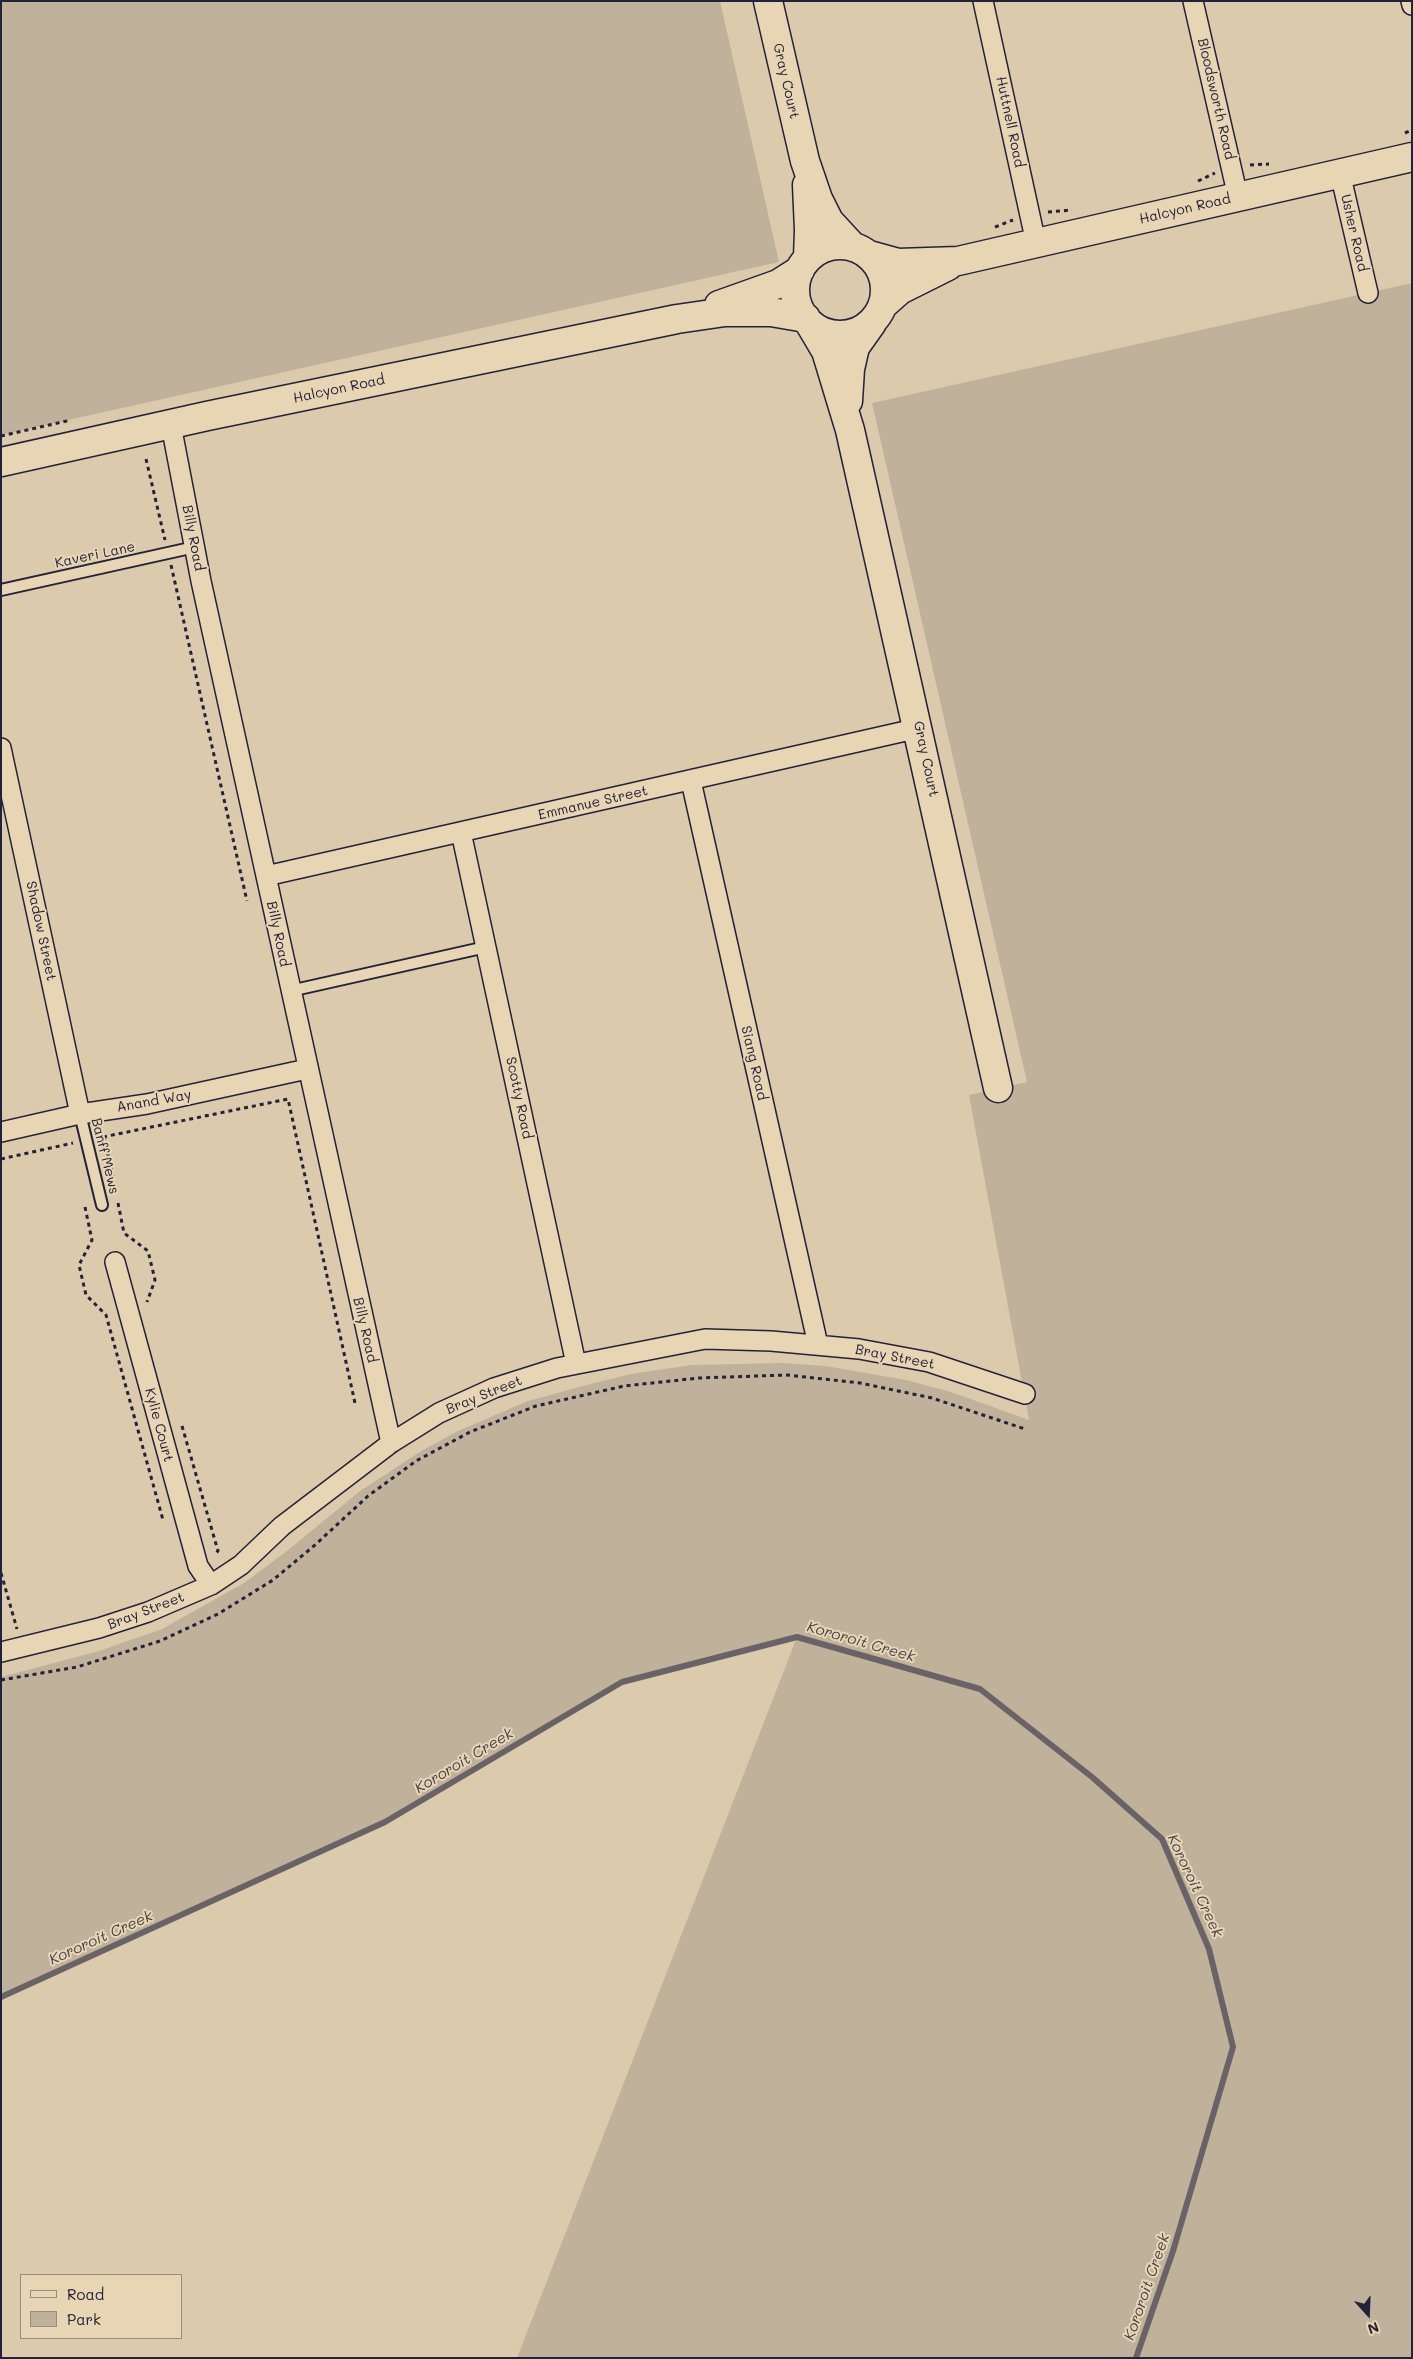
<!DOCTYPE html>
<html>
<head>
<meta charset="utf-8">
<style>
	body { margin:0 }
	#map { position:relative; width:1413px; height:2359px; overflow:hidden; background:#dccaac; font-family:Mali,sans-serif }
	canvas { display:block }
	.frame { position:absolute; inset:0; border:2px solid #22223b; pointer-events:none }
	.legend { position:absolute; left:20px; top:2274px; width:162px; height:65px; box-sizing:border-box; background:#e8d5b3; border:1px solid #998d83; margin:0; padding:6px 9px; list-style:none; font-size:15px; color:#22223b }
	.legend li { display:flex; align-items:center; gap:10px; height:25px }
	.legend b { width:25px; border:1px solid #998d83 }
	.north { position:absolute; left:1343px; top:2289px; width:50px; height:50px; -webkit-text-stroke:4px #e8d5b3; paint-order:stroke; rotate:160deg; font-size:14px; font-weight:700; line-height:20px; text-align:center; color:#22223b }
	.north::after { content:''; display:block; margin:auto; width:18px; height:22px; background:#22223b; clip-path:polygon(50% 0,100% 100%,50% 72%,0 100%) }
</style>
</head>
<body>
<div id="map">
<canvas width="1413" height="2359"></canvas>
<div class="frame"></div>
<ul class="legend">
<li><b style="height:6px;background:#e8d5b3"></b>Road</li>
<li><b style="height:14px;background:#c0b19b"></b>Park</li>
</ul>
<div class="north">N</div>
</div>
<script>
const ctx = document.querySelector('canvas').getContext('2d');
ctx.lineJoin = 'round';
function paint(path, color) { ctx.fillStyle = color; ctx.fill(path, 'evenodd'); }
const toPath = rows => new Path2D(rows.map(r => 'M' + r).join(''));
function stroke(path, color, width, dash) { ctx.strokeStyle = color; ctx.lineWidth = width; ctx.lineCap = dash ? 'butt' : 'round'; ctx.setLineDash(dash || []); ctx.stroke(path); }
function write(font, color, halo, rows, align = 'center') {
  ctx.font = font + ' Mali,sans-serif'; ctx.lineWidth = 4; ctx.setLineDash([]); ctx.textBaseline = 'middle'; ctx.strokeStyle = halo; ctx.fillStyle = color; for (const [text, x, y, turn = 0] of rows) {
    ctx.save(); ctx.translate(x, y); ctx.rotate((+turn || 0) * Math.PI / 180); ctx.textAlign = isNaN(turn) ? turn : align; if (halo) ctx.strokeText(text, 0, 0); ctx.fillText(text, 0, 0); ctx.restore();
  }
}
paint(toPath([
	[1,1,720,1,779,262,1,435],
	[1412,283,1412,2358,517,2358,797,1637,622,1682,385,1822,1,1997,1,1677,99,1651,162,1629,244,1583,287,1551,360,1491,423,1450,458,1431,528,1401,594,1383,631,1374,691,1365,782,1363,826,1366,906,1380,951,1392,1029,1420,969,1095,1027,1082,872,403]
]), '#c0b19b');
stroke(toPath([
	[1,1997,385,1822,622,1682,797,1637,980,1689,1092,1777,1162,1839,1209,1949,1233,2047,1173,2251,1136,2358]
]), '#696266', 6);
const lane = toPath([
	[1,590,195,547],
	[290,991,486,947],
	[80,1114,102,1205]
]);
const street = toPath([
	[983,1,1036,243],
	[1193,1,1238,197],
	[1411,1,1412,5],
	[1340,173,1368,293],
	[171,425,201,581,391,1443],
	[1,748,80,1114],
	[691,781,818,1345],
	[461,832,576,1364],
	[266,876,919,728],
	[1,1132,80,1114,147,1104,307,1069],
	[115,1262,198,1566,211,1585],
	[1,1652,99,1628,148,1612,211,1585,241,1565,282,1526,391,1443,439,1413,494,1388,557,1368,705,1339,771,1341,859,1349,929,1362,1025,1394]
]);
const secondary = toPath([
	[768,1,805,161,818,199,829,221,853,247],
	[807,185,809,230,808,258],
	'795 290a45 45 0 1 1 90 0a45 45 0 1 1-90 0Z',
	[869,255,898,263,958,261,1412,157],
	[719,305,778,284,800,270],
	[883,305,900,290,948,266],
	[810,324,826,351,850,430,998,1088],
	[848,401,850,369,855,347,872,323],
	[1,462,207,416,677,319,725,312,771,312,806,318]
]);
stroke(lane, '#22223b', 14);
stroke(street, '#22223b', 22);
stroke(secondary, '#22223b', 31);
stroke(toPath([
	[1405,133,1412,130],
	[1250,165,1269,164],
	[1198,181,1215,173],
	[1048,212,1072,210],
	[995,227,1013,220],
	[1,436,71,420],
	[146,459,165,540],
	[171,565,247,901],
	[104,1136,113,1177],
	[103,1137,288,1099,355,1403],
	[1,1159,73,1143],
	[118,1203,124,1233,148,1251,155,1280,147,1302],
	[85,1207,92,1240,79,1265,86,1295,106,1315,163,1520],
	[182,1426,218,1551,214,1555],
	[1,1573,17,1629],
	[1,1680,77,1667,160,1641,218,1614,273,1580,315,1545,368,1496,416,1461,470,1432,536,1406,624,1386,699,1378,787,1375,860,1383,932,1398,1025,1429]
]), '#22223b', 3, [4, 4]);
stroke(lane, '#e8d5b3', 10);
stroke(street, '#e8d5b3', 19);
stroke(secondary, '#e8d5b3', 28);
write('14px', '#22223b', '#e8d5b3', [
	["Gray Court",786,81,77],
	["Bloodsworth Road",1216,99,77],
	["Huttnell Road",1010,122,78],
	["Halcyon Road",1185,209,-13],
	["Usher Road",1354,233,77],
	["Halcyon Road",339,389,-12],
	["Billy Road",193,538,79],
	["Kaveri Lane",95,555,-12],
	["Gray Court",926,759,78],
	["Emmanue Street",593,803,-13],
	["Shadow Street",41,931,78],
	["Billy Road",278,934,78],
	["Siang Road",754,1063,77],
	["Scotty Road",519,1098,78],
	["Anand Way",154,1101,-10],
	["Banff Mews",105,1156,76],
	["Billy Road",365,1330,77],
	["Bray Street",895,1357,11],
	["Bray Street",484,1395,-22],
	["Kylie Court",159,1425,75],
	["Bray Street",146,1611,-21]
]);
write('italic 15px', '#454250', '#e8d5b3', [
	["Kororoit Creek",861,1642,16],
	["Kororoit Creek",464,1761,-31],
	["Kororoit Creek",1195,1886,65],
	["Kororoit Creek",101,1938,-24],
	["Kororoit Creek",1147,2287,-71]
]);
</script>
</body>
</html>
